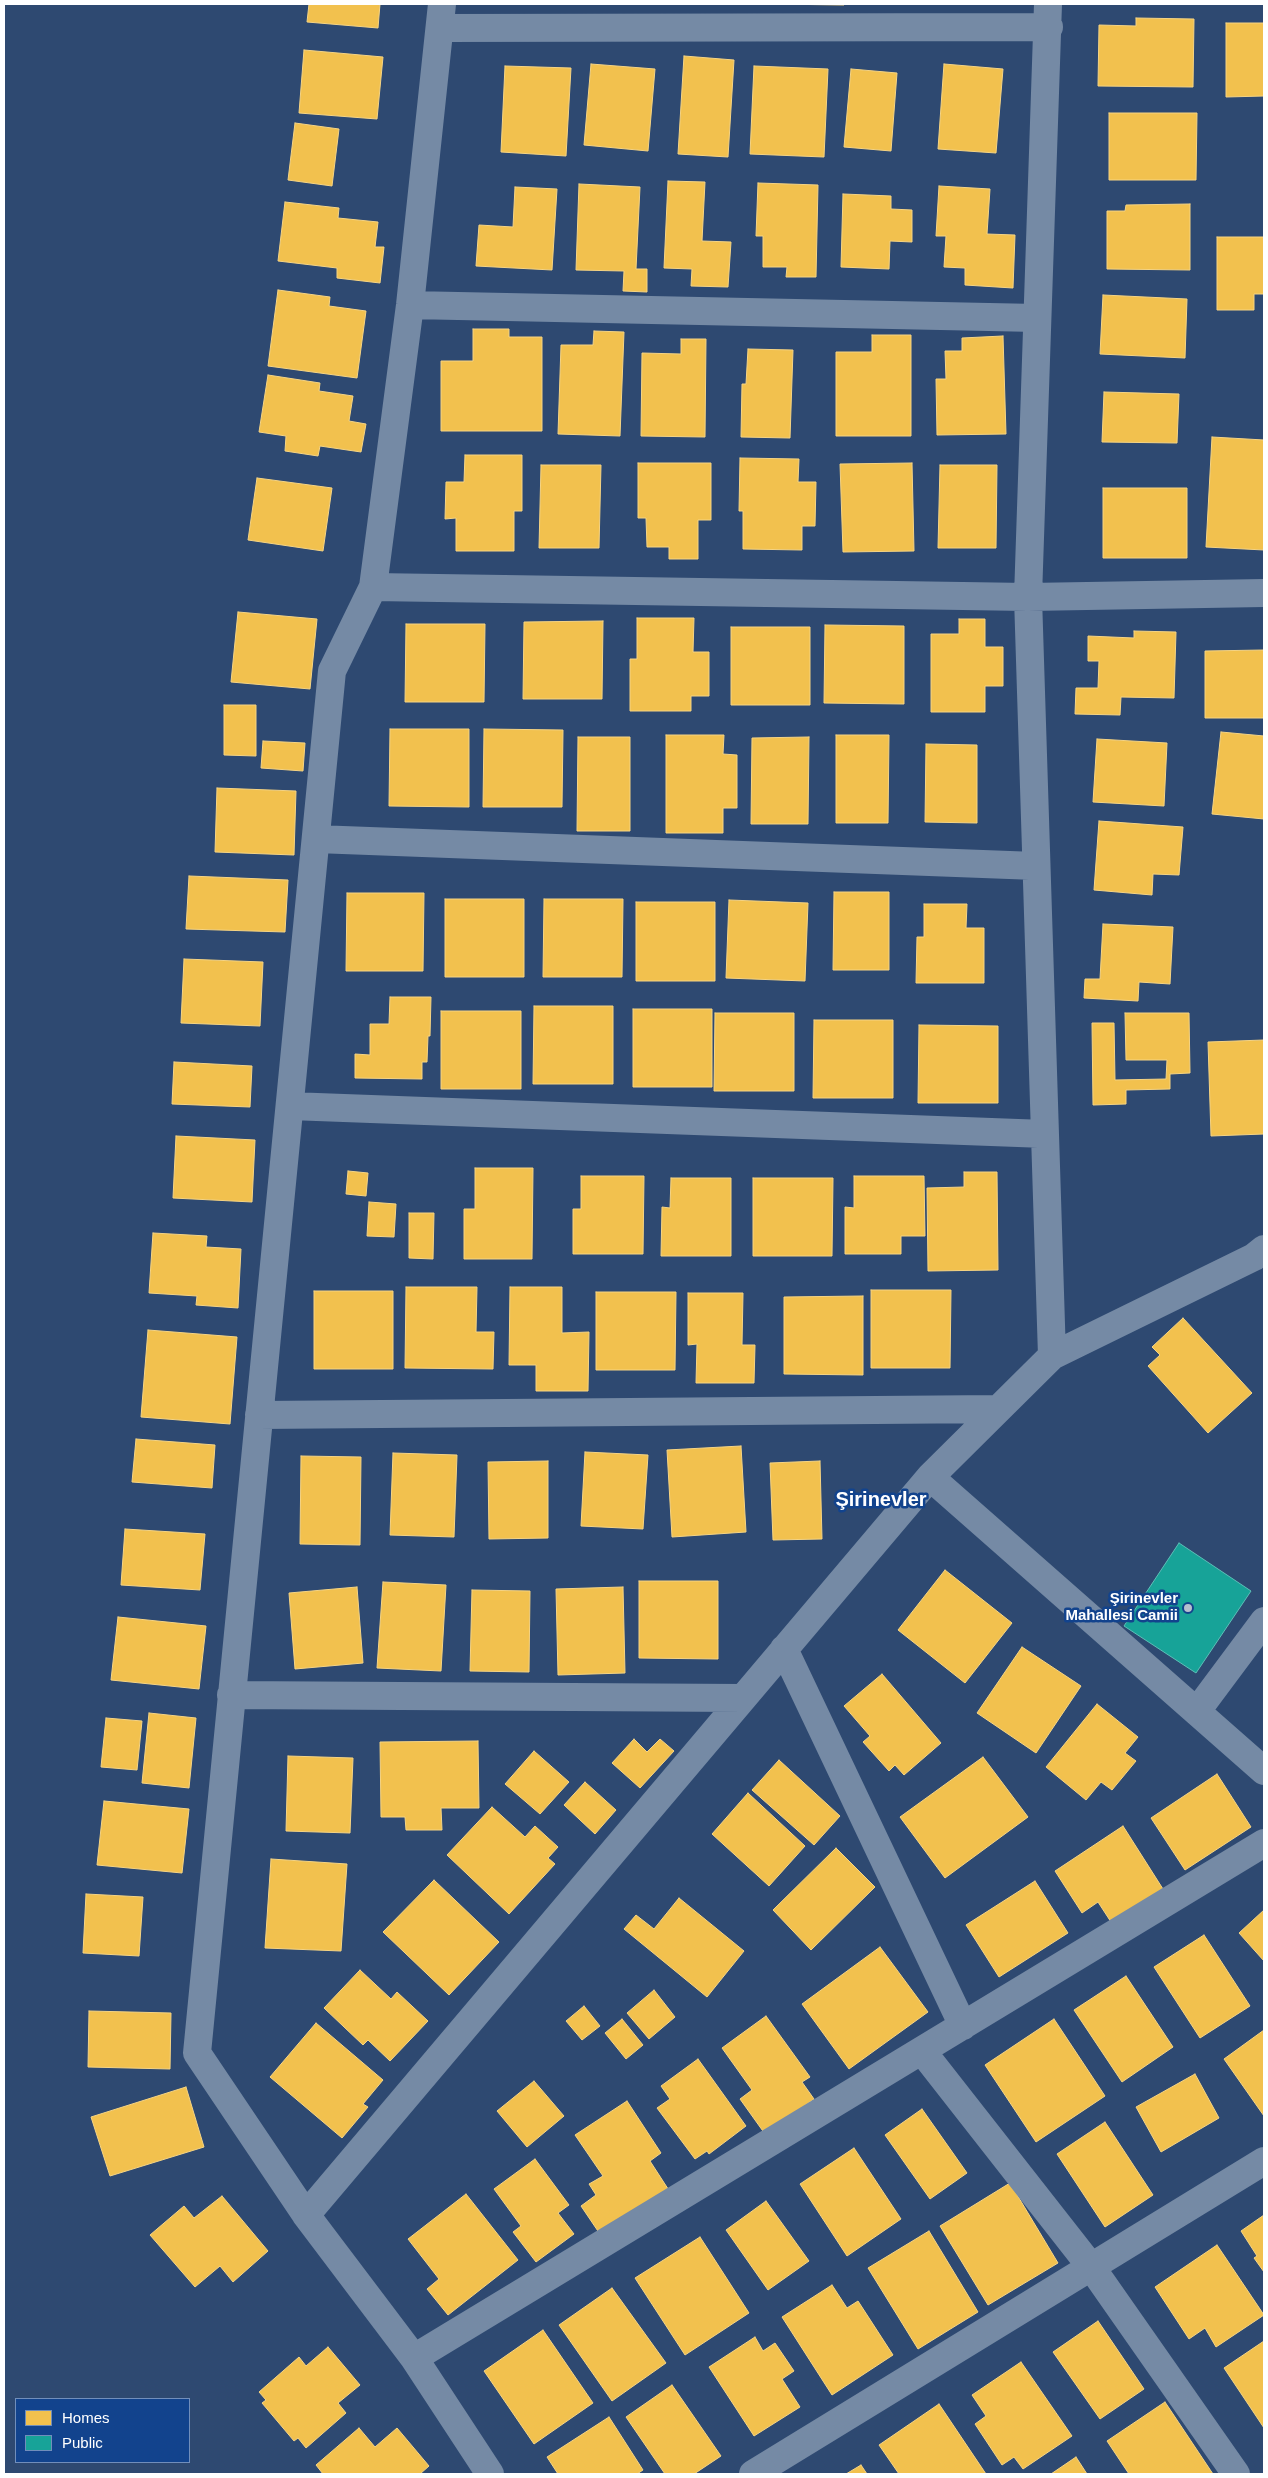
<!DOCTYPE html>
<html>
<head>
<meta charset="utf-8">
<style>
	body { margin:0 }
	#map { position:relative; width:1268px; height:2478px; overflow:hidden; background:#2e4971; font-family:Helvetica,sans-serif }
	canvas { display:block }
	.frame { position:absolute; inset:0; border:5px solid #fff; pointer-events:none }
	.legend { position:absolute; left:15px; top:2398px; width:175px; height:65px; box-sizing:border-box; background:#12438d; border:1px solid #718ebb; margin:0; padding:6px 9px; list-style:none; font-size:15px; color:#fff }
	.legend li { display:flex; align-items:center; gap:10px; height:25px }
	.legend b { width:25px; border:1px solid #718ebb }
</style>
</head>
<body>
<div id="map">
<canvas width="1268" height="2478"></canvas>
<div class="frame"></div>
<ul class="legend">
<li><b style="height:14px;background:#f2c14e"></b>Homes</li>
<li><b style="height:14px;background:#17a398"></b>Public</li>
</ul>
</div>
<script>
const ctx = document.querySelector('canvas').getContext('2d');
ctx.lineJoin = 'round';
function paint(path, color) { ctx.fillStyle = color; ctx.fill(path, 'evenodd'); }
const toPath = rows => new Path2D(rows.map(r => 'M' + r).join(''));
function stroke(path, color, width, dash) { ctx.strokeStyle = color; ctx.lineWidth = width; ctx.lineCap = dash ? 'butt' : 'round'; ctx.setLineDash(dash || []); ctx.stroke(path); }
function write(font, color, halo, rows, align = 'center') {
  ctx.font = font + ' Helvetica,sans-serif'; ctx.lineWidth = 5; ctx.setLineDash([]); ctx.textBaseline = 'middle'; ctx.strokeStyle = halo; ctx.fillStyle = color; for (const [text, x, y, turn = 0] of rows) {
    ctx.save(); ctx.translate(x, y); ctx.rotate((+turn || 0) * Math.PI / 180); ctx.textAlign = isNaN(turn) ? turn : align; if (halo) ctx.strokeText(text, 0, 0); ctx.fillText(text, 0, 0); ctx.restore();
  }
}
const homes = toPath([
	[309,4,380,4,378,28,307,22,309,4],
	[772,4,844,4,844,5,772,4],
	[1136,18,1194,19,1193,87,1098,86,1099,25,1136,26,1136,18],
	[1226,23,1264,23,1264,96,1226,97,1226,23],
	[304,50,383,57,377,119,299,113,304,50],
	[684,56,734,60,728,157,678,154,684,56],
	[591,64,655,69,648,151,584,145,591,64],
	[944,64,1003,69,996,153,938,149,944,64],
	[505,66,571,68,566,156,501,152,505,66],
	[754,66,828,69,824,157,750,154,754,66],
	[851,69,897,73,891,151,844,147,851,69],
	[1109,113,1197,113,1196,180,1109,180,1109,113],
	[295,123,339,129,332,186,288,180,295,123],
	[668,181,705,182,702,241,731,242,728,287,691,286,692,269,664,268,668,181],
	[758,183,818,185,816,277,786,277,787,267,763,267,763,236,756,236,758,183],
	[579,184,640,187,636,269,647,269,647,292,623,291,624,271,576,270,579,184],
	[939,186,990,189,987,234,1015,235,1013,288,965,285,965,268,944,267,946,236,936,236,939,186],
	[515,187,557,189,552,270,476,266,479,225,513,227,515,187],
	[843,194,891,196,891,209,912,210,912,242,890,241,889,269,841,267,843,194],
	[285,202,339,208,338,218,378,222,375,247,384,247,380,283,337,278,337,268,278,261,285,202],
	[1190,204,1190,270,1107,269,1107,211,1125,211,1126,205,1190,204],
	[1217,237,1264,237,1264,294,1254,294,1254,310,1217,310,1217,237],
	[278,290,330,297,329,306,366,311,357,378,268,366,278,290],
	[1103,295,1187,299,1185,358,1100,354,1103,295],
	[473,329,509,329,509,337,542,337,542,431,441,431,441,361,473,361,473,329],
	[594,331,624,332,620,436,558,434,561,345,593,345,594,331],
	[872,335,911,335,911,436,836,436,836,352,872,352,872,335],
	[1003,336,1006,434,937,435,936,379,946,379,945,351,962,351,962,338,1003,336],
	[681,339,706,339,705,437,641,436,642,353,681,354,681,339],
	[748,349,793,350,790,438,741,437,742,384,746,384,748,349],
	[268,375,320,383,319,391,353,396,349,421,366,424,361,452,320,446,318,456,285,451,286,436,259,432,268,375],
	[1104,392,1179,394,1177,443,1102,442,1104,392],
	[1212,437,1264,440,1264,550,1206,547,1212,437],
	[465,455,522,455,522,511,514,511,514,551,456,551,456,518,445,519,446,482,464,482,465,455],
	[740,458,799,459,798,482,816,482,815,526,802,526,802,550,743,549,743,511,739,511,740,458],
	[638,463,711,463,711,520,698,520,698,559,669,559,669,547,647,547,646,518,638,518,638,463],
	[912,463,914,551,843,552,840,464,912,463],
	[541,465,601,465,599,548,539,548,541,465],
	[940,465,997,465,996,548,938,548,940,465],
	[257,478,332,488,323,551,248,540,257,478],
	[1103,488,1187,488,1187,558,1103,558,1103,488],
	[238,612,317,619,310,689,231,682,238,612],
	[637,618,694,618,693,652,709,652,709,696,691,696,691,711,630,711,630,659,637,659,637,618],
	[959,619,985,619,985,647,1003,647,1003,686,985,686,985,712,931,712,931,634,959,634,959,619],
	[603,621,602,699,523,699,524,622,603,621],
	[406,624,485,624,484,702,405,702,406,624],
	[825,625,904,626,904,704,824,703,825,625],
	[731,627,810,627,810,705,731,705,731,627],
	[1134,631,1176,632,1174,698,1121,697,1120,715,1075,714,1076,688,1098,688,1099,661,1088,661,1088,636,1134,638,1134,631],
	[1264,650,1264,718,1205,718,1205,651,1264,650],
	[224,705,256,705,256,756,224,755,224,705],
	[390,729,469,729,469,807,389,806,390,729],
	[484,729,563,730,562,807,483,807,484,729],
	[1221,732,1264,736,1264,819,1212,814,1221,732],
	[666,735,724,735,723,754,737,755,737,808,723,808,723,833,666,833,666,735],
	[836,735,889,735,888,823,836,823,836,735],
	[578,737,630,737,630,831,577,831,578,737],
	[809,737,808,824,751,824,752,738,809,737],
	[1097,739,1167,743,1164,806,1093,802,1097,739],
	[263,741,305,743,303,771,261,768,263,741],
	[926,744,977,745,977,823,925,822,926,744],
	[217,788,296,791,294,855,215,852,217,788],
	[1099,821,1183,827,1179,875,1153,874,1152,895,1094,890,1099,821],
	[189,876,288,880,285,932,186,929,189,876],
	[834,892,889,892,889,970,833,970,834,892],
	[347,893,424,893,423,971,346,971,347,893],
	[445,899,524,899,524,977,445,977,445,899],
	[544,899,623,899,622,977,543,977,544,899],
	[729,900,808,903,805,981,726,978,729,900],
	[636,902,715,902,715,981,636,981,636,902],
	[924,904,967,904,966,928,984,928,984,983,916,983,917,937,924,937,924,904],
	[1103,924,1173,927,1170,984,1139,982,1138,1001,1084,998,1085,979,1100,979,1103,924],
	[184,959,263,962,260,1026,181,1023,184,959],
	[390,997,431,997,430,1036,428,1036,427,1062,422,1062,422,1079,355,1078,355,1054,370,1055,370,1024,389,1024,390,997],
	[534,1006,613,1006,613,1084,533,1084,534,1006],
	[633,1009,712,1009,712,1087,633,1087,633,1009],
	[441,1011,521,1011,521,1089,441,1089,441,1011],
	[715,1013,794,1013,794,1091,714,1091,715,1013],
	[1125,1013,1189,1013,1190,1073,1170,1074,1170,1089,1126,1090,1126,1104,1093,1105,1092,1023,1114,1023,1115,1080,1166,1079,1167,1060,1126,1060,1125,1013],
	[814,1020,893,1020,893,1098,813,1098,814,1020],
	[919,1025,998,1026,998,1103,918,1103,919,1025],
	[1264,1040,1264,1134,1211,1136,1208,1042,1264,1040],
	[174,1062,252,1066,250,1107,172,1104,174,1062],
	[176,1136,255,1140,252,1202,173,1198,176,1136],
	[475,1168,533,1168,532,1259,464,1259,464,1209,475,1209,475,1168],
	[348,1171,368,1173,366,1196,346,1194,348,1171],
	[964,1172,997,1172,998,1270,928,1271,927,1188,964,1187,964,1172],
	[581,1176,644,1176,643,1254,573,1254,573,1209,581,1209,581,1176],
	[854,1176,924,1176,925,1236,901,1236,901,1254,845,1254,845,1207,854,1208,854,1176],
	[671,1178,731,1178,731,1256,661,1256,662,1207,670,1208,671,1178],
	[753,1178,833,1178,832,1256,753,1256,753,1178],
	[369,1202,396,1204,394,1237,367,1236,369,1202],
	[409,1213,434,1213,433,1259,409,1258,409,1213],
	[153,1233,207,1236,206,1247,241,1249,238,1308,196,1305,197,1296,149,1293,153,1233],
	[406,1287,477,1287,476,1332,494,1332,493,1369,405,1368,406,1287],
	[510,1287,562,1287,562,1333,589,1332,588,1391,536,1391,536,1365,509,1365,510,1287],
	[871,1290,951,1290,950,1368,871,1368,871,1290],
	[314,1291,393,1291,393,1369,314,1369,314,1291],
	[596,1292,676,1292,675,1370,596,1370,596,1292],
	[688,1293,743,1293,742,1345,755,1345,754,1383,696,1383,697,1344,688,1345,688,1293],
	[863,1296,863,1375,784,1374,784,1297,863,1296],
	[1183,1318,1252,1393,1208,1433,1148,1366,1160,1355,1152,1347,1183,1318],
	[148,1330,237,1337,230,1424,141,1417,148,1330],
	[136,1439,215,1445,212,1488,132,1482,136,1439],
	[741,1446,746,1532,672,1537,667,1450,741,1446],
	[585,1452,648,1455,643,1529,581,1526,585,1452],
	[393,1453,457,1455,454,1537,390,1535,393,1453],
	[301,1456,361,1457,360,1545,300,1544,301,1456],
	[548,1461,548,1538,489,1539,488,1462,548,1461],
	[820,1461,822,1539,773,1540,770,1463,820,1461],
	[125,1529,205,1534,200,1590,121,1585,125,1529],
	[945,1570,1012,1623,965,1683,898,1630,945,1570],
	[639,1581,718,1581,718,1659,639,1658,639,1581],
	[383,1582,446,1585,441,1671,377,1668,383,1582],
	[357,1587,363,1663,295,1669,289,1593,357,1587],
	[623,1587,625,1673,558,1675,556,1589,623,1587],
	[472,1590,530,1591,529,1672,470,1671,472,1590],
	[118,1617,206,1626,199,1689,111,1680,118,1617],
	[1022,1647,1081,1686,1036,1753,977,1713,1022,1647],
	[882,1674,941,1743,904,1775,895,1765,889,1771,863,1742,870,1736,844,1706,882,1674],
	[1097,1704,1138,1737,1125,1753,1136,1761,1112,1790,1101,1782,1086,1800,1046,1767,1097,1704],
	[149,1713,196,1718,189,1788,142,1783,149,1713],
	[106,1718,142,1721,137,1770,101,1767,106,1718],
	[634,1739,647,1752,660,1739,674,1751,640,1788,612,1763,634,1739],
	[478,1741,479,1808,441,1808,442,1830,406,1830,405,1817,381,1817,380,1742,478,1741],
	[534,1751,569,1782,540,1814,505,1784,534,1751],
	[288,1756,353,1758,350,1833,286,1831,288,1756],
	[983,1757,1028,1817,945,1878,900,1817,983,1757],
	[779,1760,840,1816,814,1845,752,1790,779,1760],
	[1217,1774,1251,1827,1185,1870,1151,1818,1217,1774],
	[585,1782,616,1810,595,1834,564,1805,585,1782],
	[748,1793,805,1846,769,1886,712,1834,748,1793],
	[104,1801,189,1809,182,1873,97,1865,104,1801],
	[492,1807,525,1837,535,1826,558,1847,548,1858,555,1864,509,1914,447,1855,492,1807],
	[1123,1826,1163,1889,1111,1922,1098,1902,1082,1913,1055,1871,1123,1826],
	[836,1848,875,1887,811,1950,773,1910,836,1848],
	[271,1859,347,1864,341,1951,265,1948,271,1859],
	[434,1880,499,1942,449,1995,383,1932,434,1880],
	[1035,1881,1068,1933,999,1977,966,1925,1035,1881],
	[86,1894,143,1897,139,1956,83,1953,86,1894],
	[679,1898,744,1951,707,1997,624,1929,636,1915,654,1929,679,1898],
	[1264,1910,1264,1961,1239,1933,1264,1910],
	[1204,1935,1250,2006,1200,2038,1154,1967,1204,1935],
	[880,1947,928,2012,849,2069,802,2004,880,1947],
	[360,1970,391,1999,397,1992,428,2021,390,2061,368,2040,363,2045,324,2008,360,1970],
	[1126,1976,1173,2047,1122,2082,1074,2010,1126,1976],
	[654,1990,675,2017,649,2039,627,2013,654,1990],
	[584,2006,600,2026,582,2040,566,2021,584,2006],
	[89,2011,171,2013,170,2069,88,2067,89,2011],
	[766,2016,810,2077,802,2082,814,2099,765,2134,740,2099,752,2090,722,2048,766,2016],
	[622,2019,643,2045,626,2059,605,2033,622,2019],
	[1054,2019,1105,2096,1036,2142,985,2065,1054,2019],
	[316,2023,383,2080,363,2104,368,2107,342,2138,270,2077,316,2023],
	[1264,2030,1264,2116,1224,2059,1264,2030],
	[698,2059,746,2126,709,2154,707,2151,695,2159,657,2108,670,2099,661,2086,698,2059],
	[1195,2074,1219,2118,1161,2152,1136,2107,1195,2074],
	[534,2081,564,2116,527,2147,497,2111,534,2081],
	[186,2087,204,2147,110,2176,91,2117,186,2087],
	[627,2101,661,2153,650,2161,672,2195,604,2240,581,2206,596,2195,589,2184,603,2176,575,2135,627,2101],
	[922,2109,967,2173,930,2199,885,2135,922,2109],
	[1105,2122,1153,2195,1105,2227,1057,2154,1105,2122],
	[854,2148,901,2219,847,2256,800,2184,854,2148],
	[535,2159,569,2205,558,2213,574,2234,536,2262,513,2232,521,2226,494,2189,535,2159],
	[1010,2183,1058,2263,988,2305,940,2226,1010,2183],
	[466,2194,518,2260,448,2315,427,2289,439,2279,408,2239,466,2194],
	[222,2196,268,2251,233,2282,220,2266,195,2287,150,2235,184,2206,194,2218,222,2196],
	[766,2201,809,2261,768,2290,726,2230,766,2201],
	[1264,2215,1264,2272,1254,2258,1257,2256,1241,2231,1264,2215],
	[929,2231,978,2312,918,2349,868,2268,929,2231],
	[700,2237,749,2313,685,2355,635,2278,700,2237],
	[1217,2245,1264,2315,1216,2347,1205,2328,1189,2339,1155,2287,1217,2245],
	[832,2285,847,2308,858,2301,893,2355,832,2395,782,2317,832,2285],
	[612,2288,666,2363,612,2401,559,2325,612,2288],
	[1098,2321,1144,2389,1100,2419,1053,2352,1098,2321],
	[543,2330,593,2403,534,2444,484,2371,543,2330],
	[755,2337,763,2351,775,2343,794,2371,782,2379,800,2407,754,2436,709,2367,755,2337],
	[1264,2341,1264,2428,1224,2368,1264,2341],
	[328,2347,360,2385,338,2403,346,2413,306,2448,298,2438,294,2441,262,2403,266,2400,259,2392,299,2357,306,2366,328,2347],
	[1021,2362,1072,2436,1023,2469,1014,2457,1002,2465,975,2424,986,2416,972,2395,1021,2362],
	[672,2385,721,2456,694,2474,665,2474,626,2417,672,2385],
	[1165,2402,1213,2474,1129,2474,1107,2441,1165,2402],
	[939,2404,986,2474,899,2474,879,2445,939,2404],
	[609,2417,643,2470,637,2474,558,2474,547,2457,609,2417],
	[359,2428,375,2447,397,2428,429,2466,420,2474,323,2474,316,2465,359,2428],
	[1076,2457,1087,2474,1051,2474,1076,2457],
	[861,2465,867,2474,846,2474,861,2465]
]);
paint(homes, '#f2c14e');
stroke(homes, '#f6d483', 1);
const public = toPath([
	[1179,1543,1251,1591,1196,1673,1124,1626,1179,1543]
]);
paint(public, '#17a398');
stroke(public, '#5dbfb7', 1);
stroke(toPath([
	[442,4,410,305,373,587,332,671,197,2053,306,2215,414,2358,490,2474],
	[1048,4,1028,597,1052,1356],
	[440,28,1049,27],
	[410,305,1037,318],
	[373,587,1028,597,1264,593],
	[316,839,1036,866],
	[290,1106,1045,1134],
	[259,1415,998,1409],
	[930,1477,1264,1771],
	[784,1649,963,2026],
	[231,1695,743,1698],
	[1197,1711,1264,1621],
	[922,2051,1092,2268,1236,2474],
	[306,2215,930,1477,1052,1356,1254,1257,1264,1249],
	[414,2358,1264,1843],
	[753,2474,1264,2161]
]), '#758aa5', 28);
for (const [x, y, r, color] of [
	[1188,1608,5,"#b6bfcd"]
]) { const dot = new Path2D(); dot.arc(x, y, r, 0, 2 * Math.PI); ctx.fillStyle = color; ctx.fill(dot); stroke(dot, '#12438d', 2); }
write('bold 15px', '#fff', '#12438d', [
	["Şirinevler",1178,1599],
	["Mahallesi Camii",1178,1616]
], 'right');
write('bold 20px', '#fff', '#12438d', [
	["Şirinevler",881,1500]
]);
</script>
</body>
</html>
